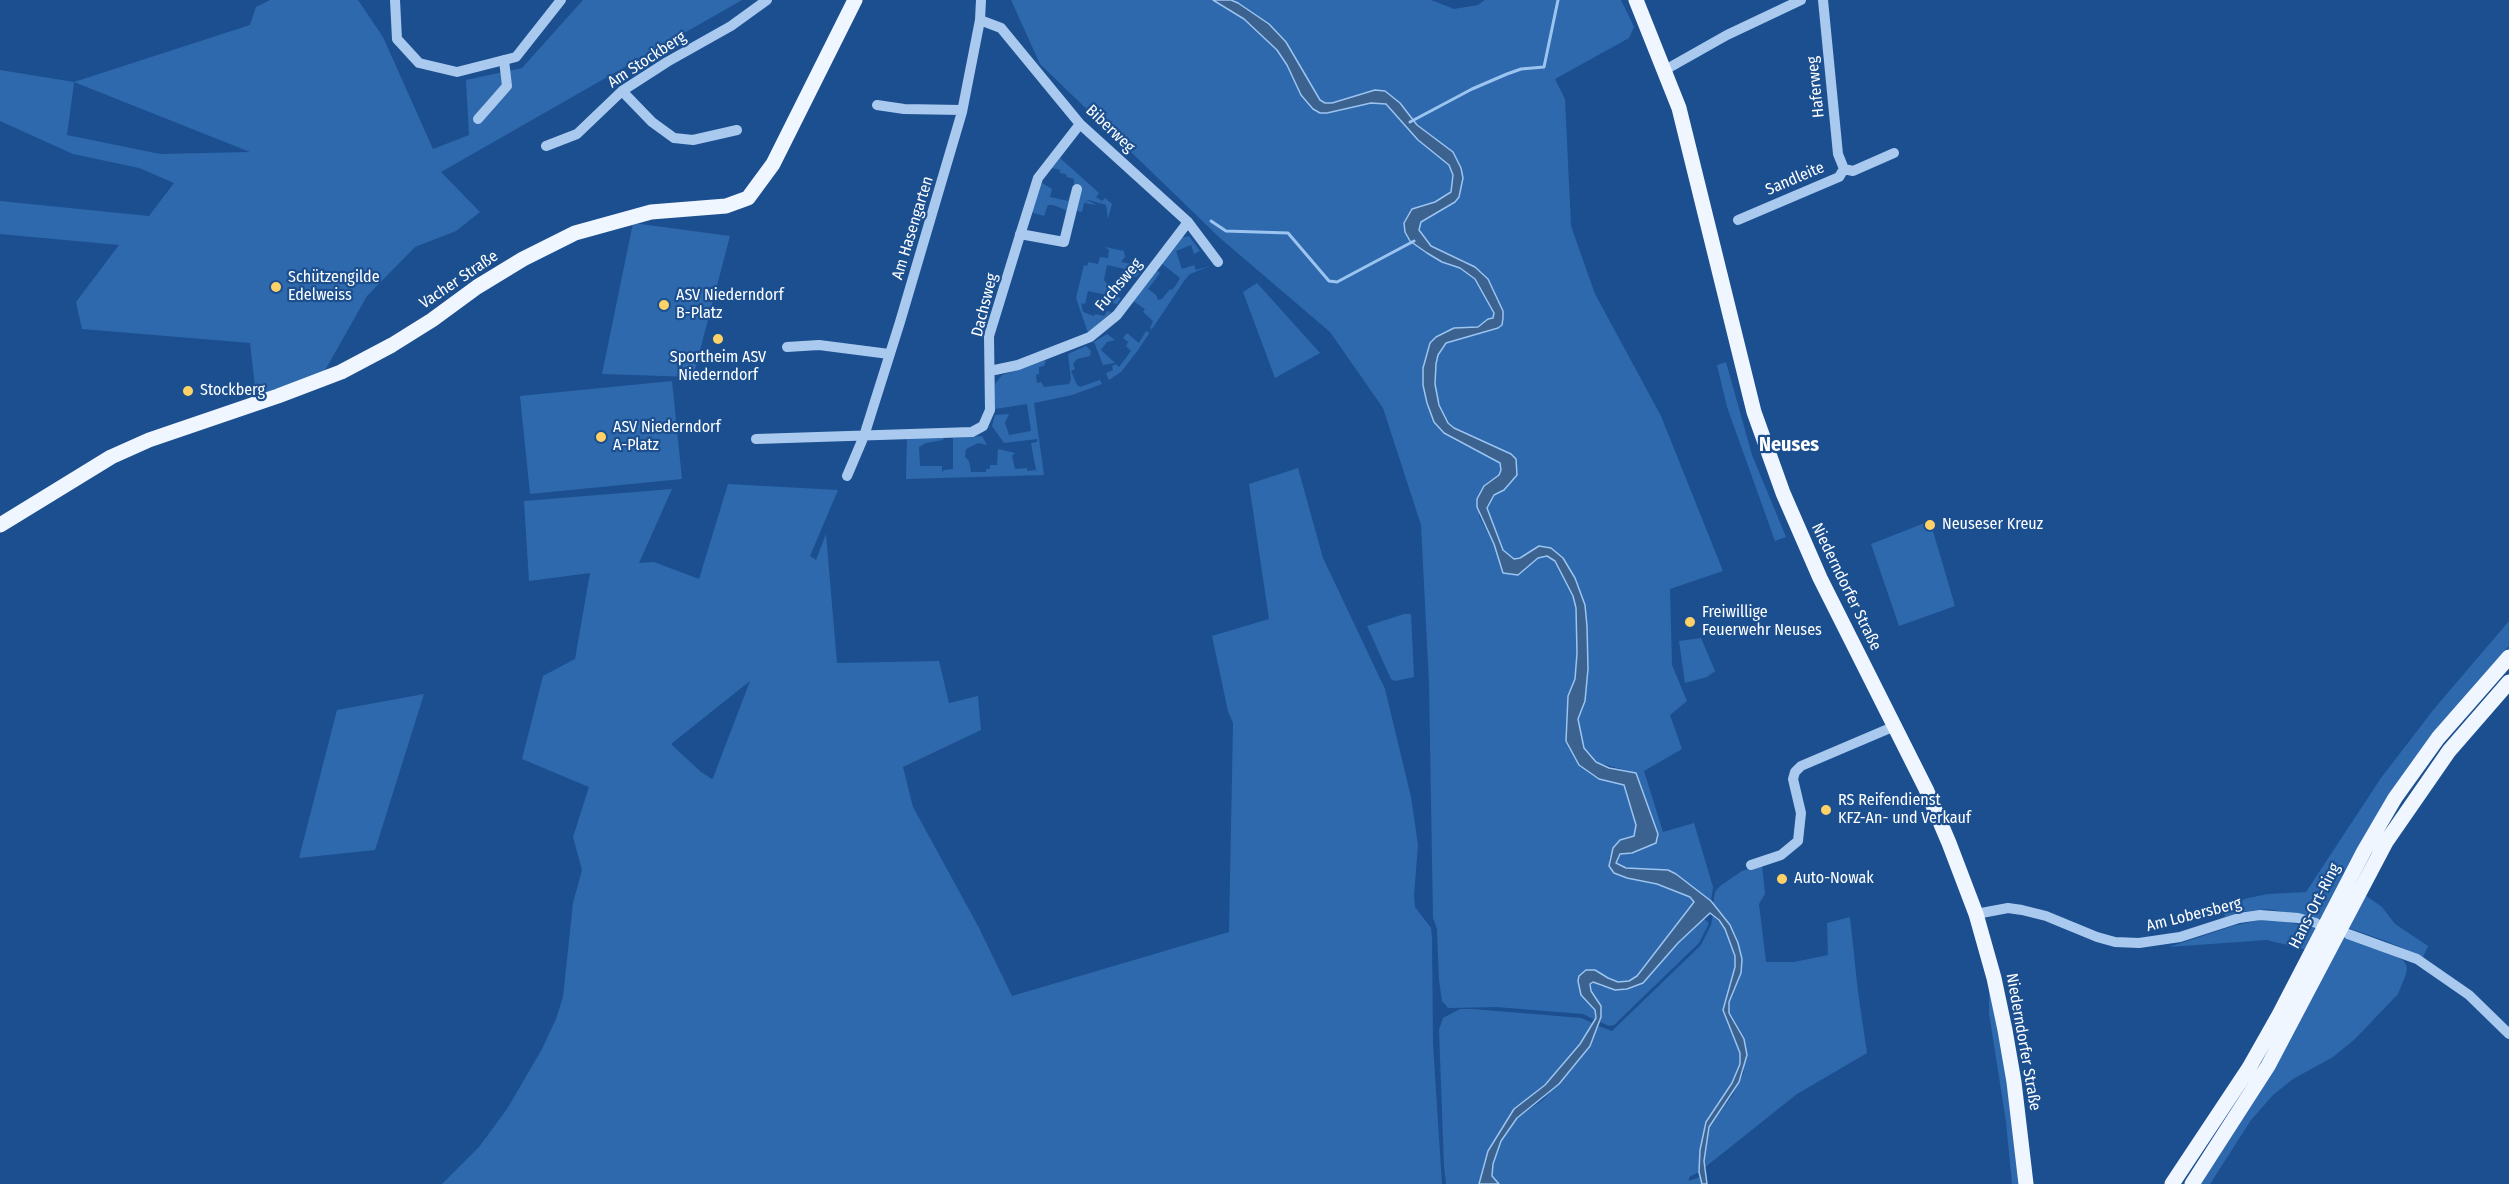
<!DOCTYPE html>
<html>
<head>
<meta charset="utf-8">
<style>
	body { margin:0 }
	canvas { display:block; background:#1b4f8f }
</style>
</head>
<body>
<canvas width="2509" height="1184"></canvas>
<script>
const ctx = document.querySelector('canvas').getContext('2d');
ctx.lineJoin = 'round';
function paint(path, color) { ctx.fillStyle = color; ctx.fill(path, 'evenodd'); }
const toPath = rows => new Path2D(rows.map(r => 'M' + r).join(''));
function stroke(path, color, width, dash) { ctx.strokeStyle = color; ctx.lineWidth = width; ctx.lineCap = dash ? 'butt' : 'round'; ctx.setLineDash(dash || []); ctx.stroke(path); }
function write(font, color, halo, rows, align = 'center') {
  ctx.font = font + ' "Fira Sans Condensed",sans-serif'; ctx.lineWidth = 4.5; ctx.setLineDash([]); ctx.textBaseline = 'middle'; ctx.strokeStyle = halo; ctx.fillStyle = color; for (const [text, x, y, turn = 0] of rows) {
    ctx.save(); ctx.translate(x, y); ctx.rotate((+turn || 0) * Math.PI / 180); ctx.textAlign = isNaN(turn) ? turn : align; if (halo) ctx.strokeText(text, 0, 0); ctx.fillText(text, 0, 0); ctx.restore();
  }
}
paint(toPath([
	[270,0,358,0,383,37,433,149,469,135,466,80,522,68,583,0,742,0,441,172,480,212,456,231,415,247,367,296,324,372,256,396,250,343,82,329,76,302,119,245,0,234,0,201,149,216,174,183,139,168,73,154,0,121,0,70,74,82,250,25,256,7],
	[74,83,74,82,250,152,160,154,67,135],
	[1011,0,1213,0,1244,19,1277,50,1287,65,1301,95,1320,113,1371,103,1386,104,1418,140,1449,165,1453,175,1451,192,1435,202,1412,209,1410,241,1442,262,1460,268,1475,279,1494,313,1493,318,1488,319,1478,327,1454,328,1436,337,1430,343,1426,355,1423,385,1457,441,1500,463,1501,470,1499,476,1488,482,1480,493,1479,516,1494,544,1503,573,1518,575,1538,558,1547,556,1555,561,1573,596,1576,608,1577,653,1575,679,1568,696,1566,741,1579,765,1594,776,1624,785,1636,825,1634,836,1620,840,1609,858,1609,866,1614,873,1657,884,1690,897,1694,902,1637,976,1629,981,1618,982,1608,978,1594,970,1586,970,1586,1001,1595,1010,1595,1020,1583,1014,1496,1007,1448,1008,1442,1001,1439,980,1437,929,1433,918,1429,683,1421,525,1383,408,1330,332,1220,238,1040,64],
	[1231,0,1431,0,1454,9,1478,5,1485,0,1621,0,1634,27,1629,38,1555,79,1565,99,1571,226,1595,294,1661,416,1723,571,1670,589,1672,665,1687,701,1670,715,1682,749,1644,771,1663,832,1694,823,1713,887,1711,901,1676,874,1626,868,1616,864,1620,854,1632,853,1656,828,1636,773,1596,762,1584,748,1578,719,1585,701,1588,669,1587,626,1575,578,1563,558,1551,548,1545,546,1514,559,1503,550,1487,508,1494,495,1504,490,1504,451,1454,428,1448,423,1439,405,1435,384,1436,364,1438,355,1446,343,1498,328,1502,325,1503,311,1488,279,1482,272,1467,262,1431,246,1418,230,1421,222,1441,210,1461,188,1439,141,1417,125,1400,103,1375,90,1332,103,1325,103,1320,100,1286,42,1269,24],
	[1060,158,1099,193,1096,197,1102,201,1105,198,1112,204,1108,219,1106,205,1089,200,1084,202,1089,201,1097,205,1084,203,1082,212,1074,210,1074,179,1067,177,1066,174,1060,173,1060,170,1052,168],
	[1042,183,1052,189,1050,197,1068,201,1070,194,1074,195,1065,216,1066,210,1053,205,1048,205,1044,216,1031,212],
	[633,223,730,236,693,377,602,374],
	[1189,236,1200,251,1194,254,1191,245,1176,251,1182,269,1194,265,1196,270,1210,266,1190,274,1184,281,1138,350,1121,372,1109,380,1106,373,1113,370,1112,366,1116,364,1119,367,1131,351,1126,346,1128,342,1123,338,1127,333,1139,343,1146,331,1149,333,1152,329,1150,328,1153,321,1143,312,1145,309,1133,301,1156,270,1160,273,1148,289,1156,295,1158,300,1162,299,1170,289,1172,290,1176,285,1180,278,1161,263,1181,238],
	[1105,247,1124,251,1125,257,1121,262,1132,264,1131,271,1140,273,1136,277,1124,274,1125,269,1107,265,1104,280,1108,285,1107,290,1124,294,1115,293,1115,296,1121,298,1117,304,1107,302,1107,295,1088,291,1085,304,1081,303,1083,312,1094,316,1095,314,1104,316,1107,311,1111,312,1088,333,1076,298,1084,265,1087,266,1088,262,1098,264,1100,257,1108,258,1109,250],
	[1257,283,1320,353,1275,378,1243,292],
	[1107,334,1115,340,1107,342,1101,350,1115,363,1103,365,1094,342],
	[1086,346,1091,351,1090,356,1077,359,1073,364,1075,369,1071,371,1077,385,1080,387,1100,380,1102,384,1072,395,1034,403,1044,475,906,479,907,438,944,438,943,440,926,443,919,447,920,466,942,466,942,472,944,470,953,469,953,438,982,436,987,445,978,443,966,449,965,457,969,461,971,472,986,472,986,469,990,469,990,465,997,465,998,449,1015,453,1012,456,1015,469,1027,468,1027,471,1035,470,1039,473,1036,470,1031,443,1037,442,1037,439,1004,443,992,426,995,415,1009,414,1005,423,1009,435,1031,431,1027,404,995,409,995,384,1002,375,1046,360,1044,366,1039,367,1039,374,1036,375,1037,383,1041,382,1044,387,1069,384,1071,380,1068,354],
	[1726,362,1752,455,1786,537,1775,541,1727,407,1717,365],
	[672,381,682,479,530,494,520,396],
	[1298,468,1323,558,1385,689,1411,797,1418,845,1414,895,1415,907,1431,928,1432,938,1433,1044,1442,1184,442,1184,479,1147,507,1109,542,1049,556,1019,563,997,573,903,582,870,573,837,589,787,522,759,543,676,575,659,590,573,529,581,524,501,672,489,639,563,654,562,699,579,728,484,838,490,810,556,816,560,826,534,837,663,939,661,949,703,978,696,981,730,903,767,913,807,978,926,1012,996,1229,932,1233,723,1228,711,1212,636,1269,619,1249,484],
	[750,681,713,778,712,779,701,772,671,744],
	[1930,521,1955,606,1899,626,1871,544],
	[1404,614,1411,614,1414,677,1395,681,1391,679,1367,626],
	[2509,621,2509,646,2438,727,2322,919,2268,909,2240,912,2225,917,2223,907,2248,898,2268,894,2306,892,2381,778,2434,709],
	[1701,638,1715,671,1707,677,1685,683,1679,641],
	[424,694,375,850,299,858,337,710],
	[1762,865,1765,894,1759,904,1766,962,1794,962,1828,955,1827,923,1850,917,1858,992,1867,1053,1797,1094,1704,1168,1705,1143,1709,1127,1732,1096,1744,1072,1740,1031,1729,1013,1729,1002,1741,973,1742,959,1720,912,1713,904,1715,892,1720,886,1742,871],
	[2365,895,2382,907,2395,924,2428,946,2423,957,2386,941,2348,928],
	[1713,915,1725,929,1735,956,1735,967,1723,1010,1740,1053,1740,1064,1732,1083,1706,1122,1700,1150,1699,1172,1689,1177,1689,1181,1700,1177,1702,1184,1499,1184,1492,1176,1493,1164,1501,1141,1517,1118,1544,1099,1590,1046,1598,1026,1612,1031,1701,945,1711,925],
	[1704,919,1709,923,1699,943,1614,1025,1609,1026,1600,1022,1601,1017,1598,1001,1591,991,1589,984,1593,982,1602,987,1643,983,1678,943],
	[2259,920,2279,920,2317,929,2307,950,2267,940,2169,947,2233,926],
	[2343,937,2386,951,2404,961,2407,967,2406,974,2398,994,2355,1039,2333,1057,2293,1079,2273,1095,2251,1120,2210,1184,2198,1184],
	[1989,991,2004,1057,2021,1184,2012,1184,2006,1122,1989,1013],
	[1460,1009,1473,1009,1581,1018,1593,1023,1580,1044,1545,1085,1514,1110,1488,1151,1479,1184,1446,1184,1444,1166,1439,1030,1443,1018]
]), '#2e69ad');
const water = toPath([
	[1213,0,1231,0,1238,3,1269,24,1286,42,1320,100,1325,103,1332,103,1375,90,1385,91,1400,103,1417,125,1453,152,1461,168,1463,178,1459,197,1455,202,1421,222,1419,230,1431,246,1475,267,1488,279,1503,311,1503,318,1502,325,1498,328,1446,343,1438,355,1436,364,1435,384,1439,405,1448,423,1454,428,1511,454,1516,459,1517,475,1504,490,1494,495,1487,508,1503,550,1514,559,1520,558,1539,546,1551,548,1563,558,1575,578,1585,605,1587,626,1588,669,1585,701,1578,719,1584,748,1596,762,1609,768,1636,773,1658,834,1656,843,1632,853,1620,854,1616,863,1626,868,1668,870,1676,874,1711,901,1730,925,1738,943,1742,959,1741,973,1729,1002,1729,1013,1744,1039,1747,1055,1739,1082,1709,1127,1704,1161,1707,1184,1702,1184,1699,1172,1700,1150,1706,1122,1732,1083,1740,1064,1740,1053,1723,1010,1735,967,1735,956,1725,929,1719,920,1710,913,1678,943,1643,983,1627,989,1615,990,1593,982,1590,984,1591,991,1601,1006,1601,1017,1590,1046,1559,1084,1517,1118,1501,1141,1493,1164,1492,1176,1499,1184,1479,1184,1488,1151,1514,1109,1545,1085,1580,1044,1596,1018,1595,1010,1581,995,1578,981,1579,976,1586,970,1595,970,1608,978,1618,982,1629,981,1637,976,1694,902,1690,897,1657,884,1627,878,1614,873,1609,866,1613,848,1620,840,1634,836,1636,825,1624,785,1599,779,1579,765,1566,741,1568,696,1575,679,1577,653,1576,608,1573,596,1555,561,1547,556,1538,558,1518,575,1503,573,1494,544,1477,507,1477,499,1484,486,1499,475,1501,470,1500,463,1444,433,1434,422,1427,403,1423,385,1423,368,1430,343,1436,337,1454,328,1478,327,1488,319,1493,318,1494,313,1475,279,1460,268,1442,262,1427,253,1410,241,1405,232,1404,223,1412,209,1435,202,1451,192,1453,175,1449,165,1418,140,1386,104,1371,103,1327,113,1320,113,1313,109,1301,95,1287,65,1277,50,1244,19,1213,0]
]);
paint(water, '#3c6290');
stroke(water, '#9cc4f0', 1.5);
stroke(toPath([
	[1410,122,1472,89,1507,74,1521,69,1544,67,1558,0],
	[1211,221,1226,231,1288,233,1329,281,1337,282,1414,241]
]), '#9cc4f0', 3);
stroke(toPath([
	[395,0,397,39,419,63,457,72,516,57,561,0],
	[1823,0,1838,154,1844,169],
	[980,20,1001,28,1080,124,1188,222,1218,262],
	[1665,70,1727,35,1801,0],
	[622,91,652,122,674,138,693,140,737,130],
	[877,105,904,109,962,110],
	[478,119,507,86,504,60],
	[546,146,577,134,622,91,667,62,731,26,767,0],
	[1738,220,1839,177,1844,169,1853,171,1894,153],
	[1020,234,1064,242,1077,189],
	[787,347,819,345,889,354],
	[990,371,1018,365,1090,337,1117,315,1188,222],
	[756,439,972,432,983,426,990,410,989,336,1021,232,1038,178,1080,124],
	[847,476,864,436,900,322,962,112,980,20,981,0],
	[1751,865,1781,855,1798,841,1801,813,1793,779,1795,772,1801,766,1895,726],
	[1976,914,2008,908,2022,910,2046,916,2097,937,2115,942,2139,943,2180,937,2239,918,2260,915,2298,918,2316,923],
	[2348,934,2417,959,2469,995,2509,1034]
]), '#a9c9ee', 10);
stroke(toPath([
	[1636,0,1679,108,1754,412,1783,493,1820,578,1926,789,1949,843,1976,914,1994,978,2005,1030,2014,1082,2026,1184],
	[0,525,111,457,149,440,278,396,341,372,392,345,432,320,477,287,523,259,575,233,651,212,726,206,748,198,773,164,855,0],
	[2172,1184,2249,1068,2279,1015,2364,851,2395,798,2438,738,2509,657],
	[2192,1184,2268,1066,2386,842,2449,751,2509,682]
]), '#f0f6ff', 15);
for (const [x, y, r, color] of [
	[276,287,6,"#ffd166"],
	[664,305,6,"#ffd166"],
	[718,339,6,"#ffd166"],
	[188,391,6,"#ffd166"],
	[601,437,6,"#ffd166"],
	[1930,525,6,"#ffd166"],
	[1690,622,6,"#ffd166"],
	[1826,810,6,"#ffd166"],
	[1782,879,6,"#ffd166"]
]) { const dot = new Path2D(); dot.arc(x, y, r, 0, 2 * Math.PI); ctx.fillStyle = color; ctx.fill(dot); stroke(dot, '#1b4f8f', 2); }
write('16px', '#fff', '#1b4f8f', [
	["Am Stockberg",647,60,-33],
	["Haferweg",1816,87,-96],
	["Biberweg",1110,129,44],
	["Sandleite",1795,179,-23],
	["Am Hasengarten",913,228,-73],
	["Vacher Straße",459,280,-34],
	["Fuchsweg",1119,285,-50],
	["Dachsweg",985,305,-76],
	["Niederndorfer Straße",1846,587,64],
	["Hans-Ort-Ring",2315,906,-63],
	["Am Lobersberg",2194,915,-14],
	["Niederndorfer Straße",2023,1042,80]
]);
write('16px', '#fff', '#1b4f8f', [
	["Schützengilde",288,278],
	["Edelweiss",288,296],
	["ASV Niederndorf",676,296],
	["B-Platz",676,314],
	["Sportheim ASV",718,358,"center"],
	["Niederndorf",718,376,"center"],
	["Stockberg",200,391],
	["ASV Niederndorf",613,428],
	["A-Platz",613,446],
	["Neuseser Kreuz",1942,525],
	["Freiwillige",1702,613],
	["Feuerwehr Neuses",1702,631],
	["RS Reifendienst",1838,801],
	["KFZ-An- und Verkauf",1838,819],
	["Auto-Nowak",1794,879]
], 'left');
write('bold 20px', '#fff', '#1b4f8f', [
	["Neuses",1789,445]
]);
</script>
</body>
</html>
